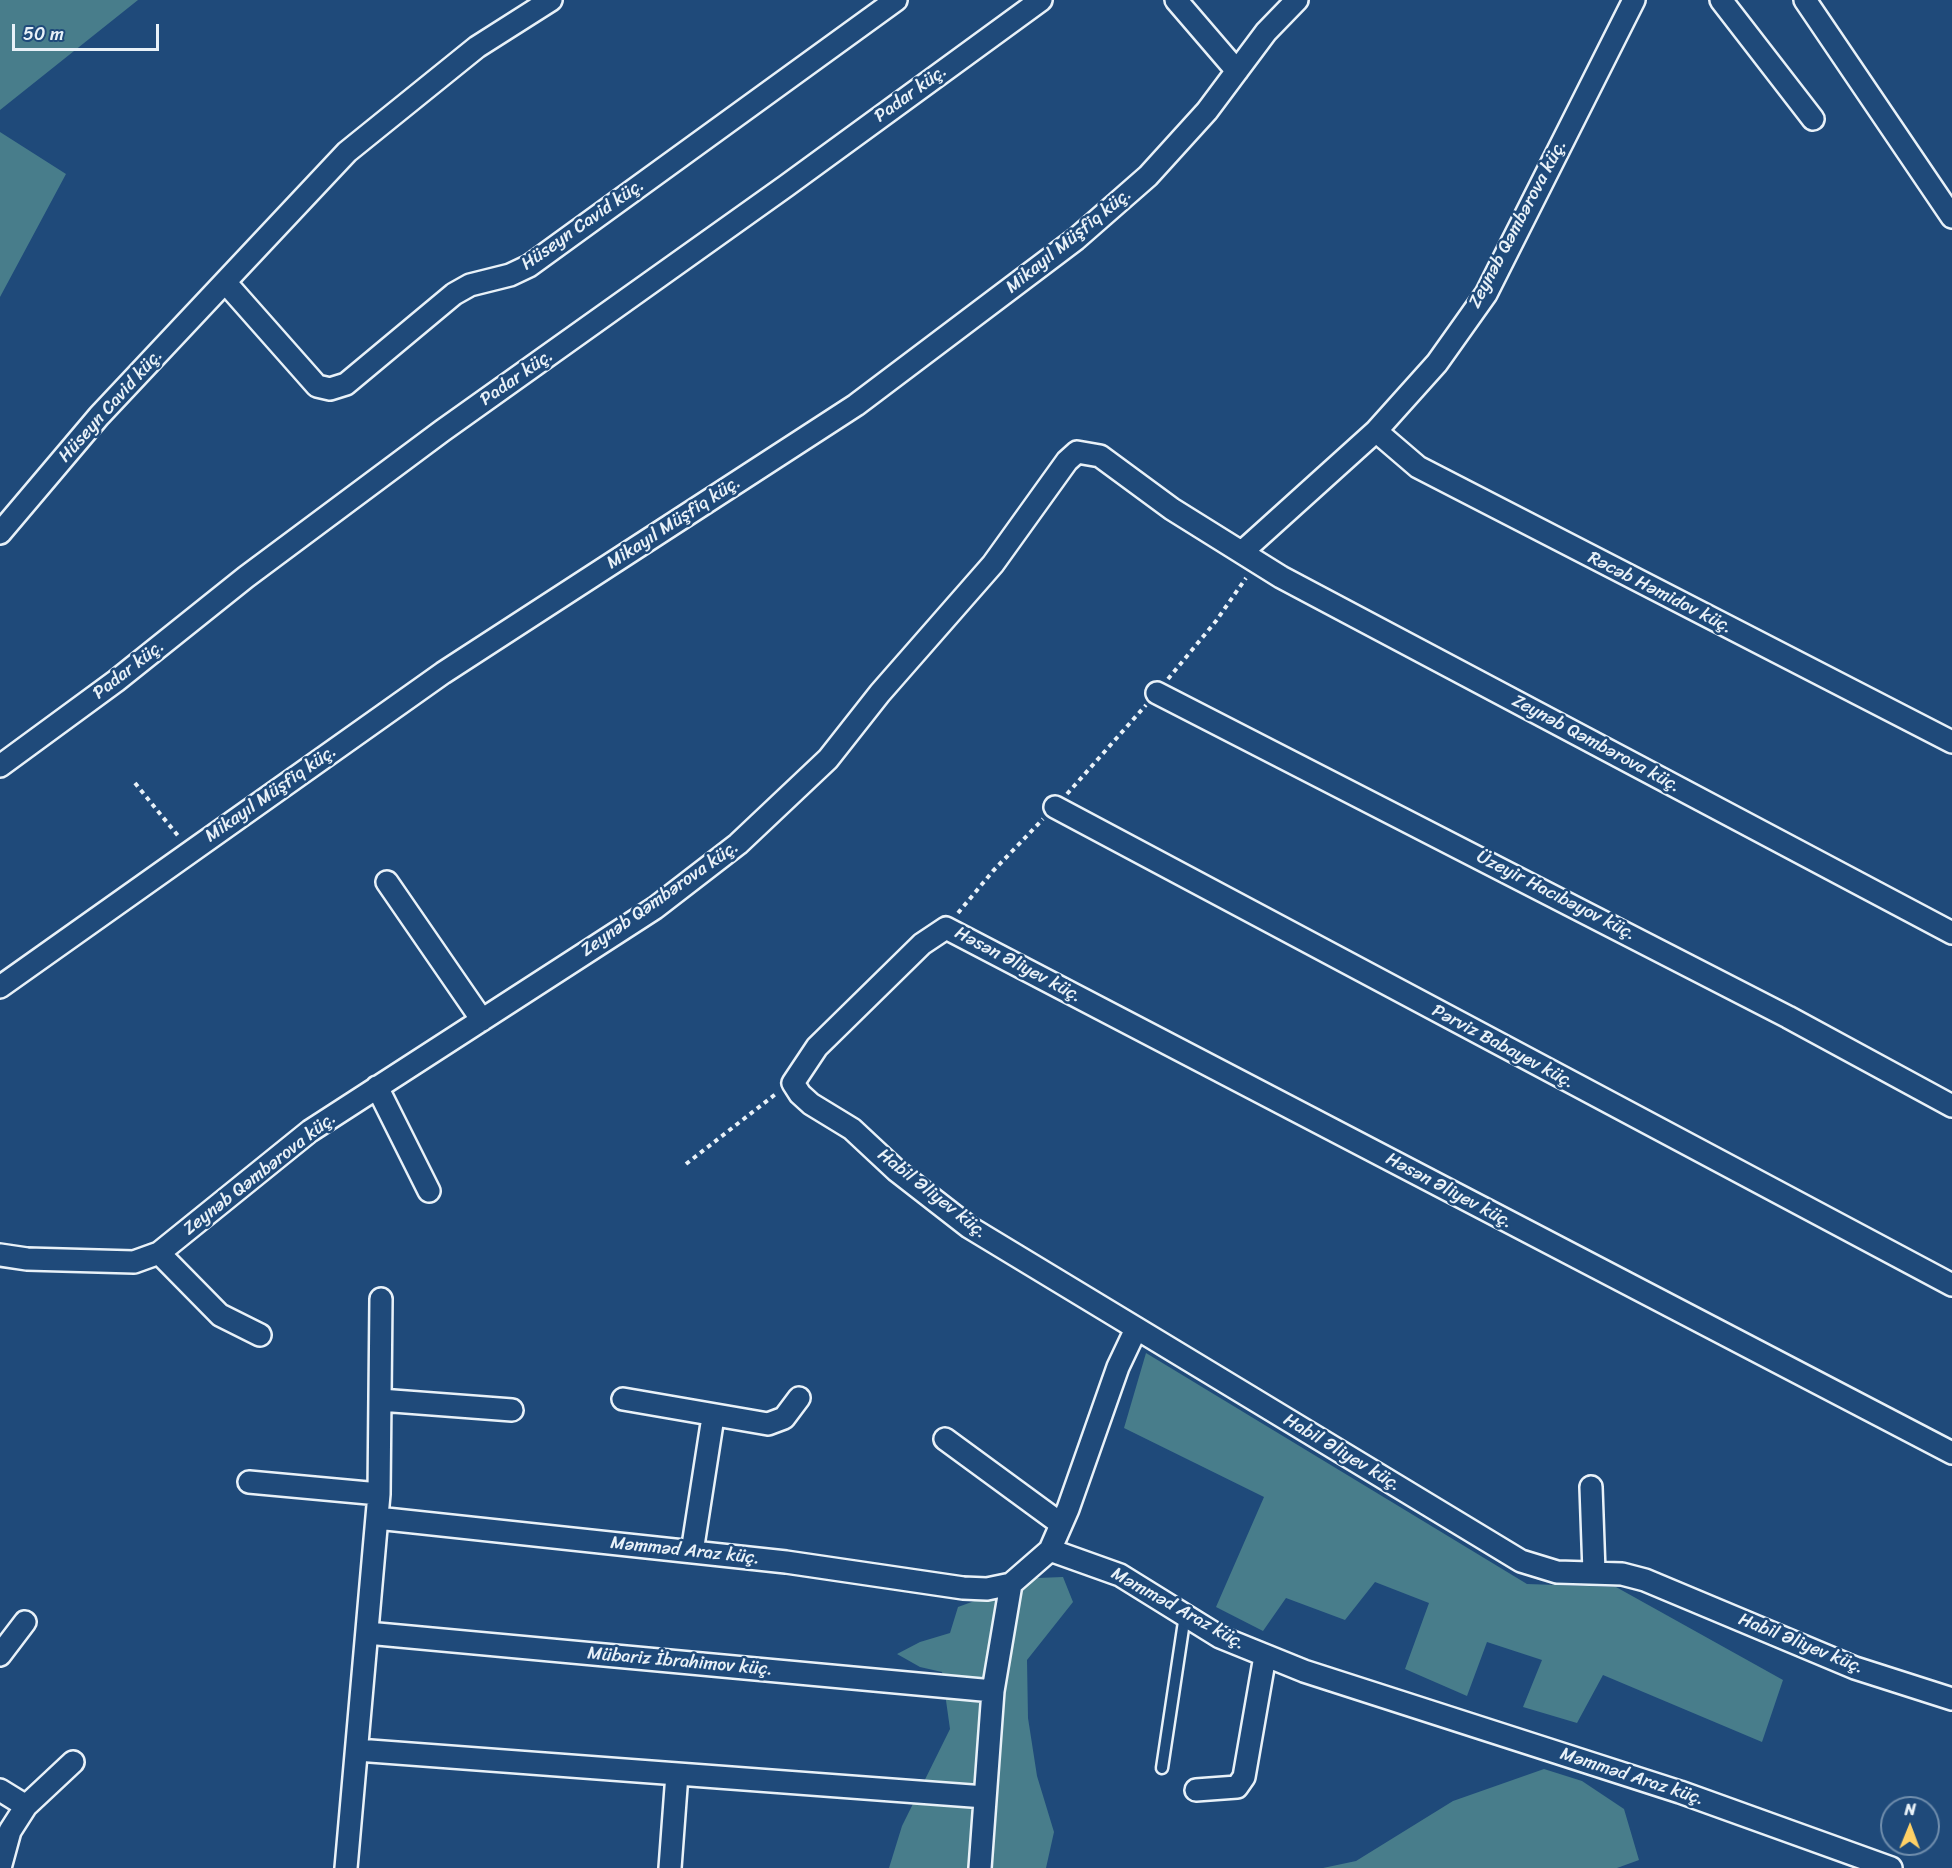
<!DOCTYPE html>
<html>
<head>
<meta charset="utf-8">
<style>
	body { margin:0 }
	#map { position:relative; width:1952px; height:1868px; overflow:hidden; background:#1f4a7a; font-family:Sriracha,sans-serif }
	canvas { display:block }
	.north { position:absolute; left:1880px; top:1796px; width:60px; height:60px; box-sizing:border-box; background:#1f4a7a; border:2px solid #6f8dac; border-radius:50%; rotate:1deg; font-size:16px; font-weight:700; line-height:24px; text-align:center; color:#e8f1f8 }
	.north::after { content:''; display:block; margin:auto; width:21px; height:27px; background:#ffd166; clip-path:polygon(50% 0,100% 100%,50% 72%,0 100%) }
	.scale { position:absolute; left:12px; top:24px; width:147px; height:27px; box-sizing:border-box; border:3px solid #e8f1f8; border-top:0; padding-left:8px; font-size:18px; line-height:21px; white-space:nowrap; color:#e8f1f8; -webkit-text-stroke:4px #1f4a7a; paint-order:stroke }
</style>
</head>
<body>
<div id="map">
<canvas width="1952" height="1868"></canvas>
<div class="north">N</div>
<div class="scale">50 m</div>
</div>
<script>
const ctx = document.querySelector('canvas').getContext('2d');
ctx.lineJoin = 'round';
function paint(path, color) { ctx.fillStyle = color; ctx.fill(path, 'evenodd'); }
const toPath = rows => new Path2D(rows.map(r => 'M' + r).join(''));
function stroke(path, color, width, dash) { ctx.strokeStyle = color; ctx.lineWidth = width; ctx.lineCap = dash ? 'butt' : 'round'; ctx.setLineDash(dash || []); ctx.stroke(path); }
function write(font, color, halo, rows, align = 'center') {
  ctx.font = font + ' Sriracha,sans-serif'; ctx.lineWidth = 5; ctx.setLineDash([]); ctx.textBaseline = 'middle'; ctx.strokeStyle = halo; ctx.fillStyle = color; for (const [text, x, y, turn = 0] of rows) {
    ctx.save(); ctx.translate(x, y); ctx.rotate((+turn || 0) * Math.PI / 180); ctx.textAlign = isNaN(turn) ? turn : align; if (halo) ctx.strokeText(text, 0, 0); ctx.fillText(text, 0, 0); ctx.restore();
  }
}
paint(toPath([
	[0,0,138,0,0,110],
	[0,132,66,174,0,297],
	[1146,1353,1527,1584,1616,1587,1783,1680,1762,1742,1603,1675,1577,1723,1523,1707,1542,1660,1487,1642,1467,1696,1405,1669,1429,1603,1375,1582,1345,1620,1286,1598,1263,1631,1216,1607,1264,1497,1124,1428],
	[1063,1577,1073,1602,1027,1660,1028,1718,1037,1776,1054,1832,1046,1868,889,1868,902,1826,950,1729,942,1672,920,1667,897,1654,920,1642,950,1633,958,1607,1037,1578],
	[1544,1769,1582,1781,1624,1809,1639,1860,1617,1868,1323,1868,1356,1861,1453,1801]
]), '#487d8b');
const lane = toPath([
	[1162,1768,1185,1615]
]);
const street = toPath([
	[1176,0,1237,71],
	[1721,0,1813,119],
	[1805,0,1952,217],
	[225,282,317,386,330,389,346,384,454,294,470,285,510,275,529,266,896,0],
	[1376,431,1418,467,1952,742],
	[0,533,99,416,347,152,477,47,551,0],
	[1242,552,1376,431,1437,363,1486,294,1634,0],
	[1157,693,1788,1017,1952,1106],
	[0,766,116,681,246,577,442,431,786,186,1041,0],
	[1055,807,1952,1285],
	[387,882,482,1020],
	[0,987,443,673,856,405,1076,239,1148,176,1207,111,1266,32,1297,0],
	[377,1087,429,1191],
	[159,1253,220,1315,260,1335],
	[0,1255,27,1259,134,1262,159,1253,310,1131,655,908,738,844,828,759,880,693,993,564,1067,461,1077,452,1100,456,1172,509,1281,577,1952,933],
	[623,1399,768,1424,784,1418,799,1398],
	[380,1400,512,1410],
	[945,1439,1061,1524],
	[1952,1453,946,928,922,944,817,1047,793,1083,800,1094,811,1104,852,1129,897,1171,969,1227,1521,1561,1557,1572,1622,1574,1645,1580,1855,1668,1952,1699],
	[249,1482,379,1494],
	[1591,1487,1594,1572],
	[377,1518,786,1562,963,1588,987,1589,1011,1584,1050,1550,1120,1575,1220,1637,1304,1671,1680,1792,1891,1868],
	[1050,1550,1068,1509,1118,1367,1136,1329],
	[692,1552,713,1417],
	[367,1633,993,1691],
	[0,1655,25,1622],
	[357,1750,985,1797],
	[0,1790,26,1806],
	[1196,1790,1237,1787,1244,1777,1265,1656],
	[0,1868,10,1831,26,1806,73,1762],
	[346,1868,379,1494,381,1299],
	[670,1868,677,1774],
	[980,1868,993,1691,1011,1584]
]);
stroke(lane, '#e8f1f8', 15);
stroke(street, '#e8f1f8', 26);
stroke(toPath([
	[1168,679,1216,621,1246,578],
	[135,783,179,837],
	[1067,794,1146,705],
	[958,913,993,871,1043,819],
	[686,1164,777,1093]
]), '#e8f1f8', 4, [4.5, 4.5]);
stroke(lane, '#1f4a7a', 10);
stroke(street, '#1f4a7a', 21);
write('18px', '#e8f1f8', '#1f4a7a', [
	["Padar küç.",911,94,-36],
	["Zeynəb Qəmbərova küç.",1518,224,-62],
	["Hüseyn Cavid küç.",583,225,-35],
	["Mikayıl Müşfiq küç.",1069,241,-39],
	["Padar küç.",517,378,-35],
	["Hüseyn Cavid küç.",111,406,-48],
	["Mikayıl Müşfiq küç.",674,523,-33],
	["Rəcəb Həmidov küç.",1660,593,27],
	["Padar küç.",129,670,-38],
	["Zeynəb Qəmbərova küç.",1596,744,28],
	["Mikayıl Müşfiq küç.",271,794,-35],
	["Üzeyir Hacıbəyov küç.",1556,896,27],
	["Zeynəb Qəmbərova küç.",660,899,-35],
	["Həsən Əliyev küç.",1018,965,28],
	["Pərviz Babayev küç.",1503,1047,28],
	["Zeynəb Qəmbərova küç.",260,1174,-38],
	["Həsən Əliyev küç.",1449,1191,28],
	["Habil Əliyev küç.",932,1194,38],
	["Habil Əliyev küç.",1342,1453,31],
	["Məmməd Araz küç.",685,1551,6],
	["Məmməd Araz küç.",1178,1609,29],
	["Habil Əliyev küç.",1801,1644,22],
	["Mübariz İbrahimov küç.",680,1662,5],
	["Məmməd Araz küç.",1632,1777,18]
]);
</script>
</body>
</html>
